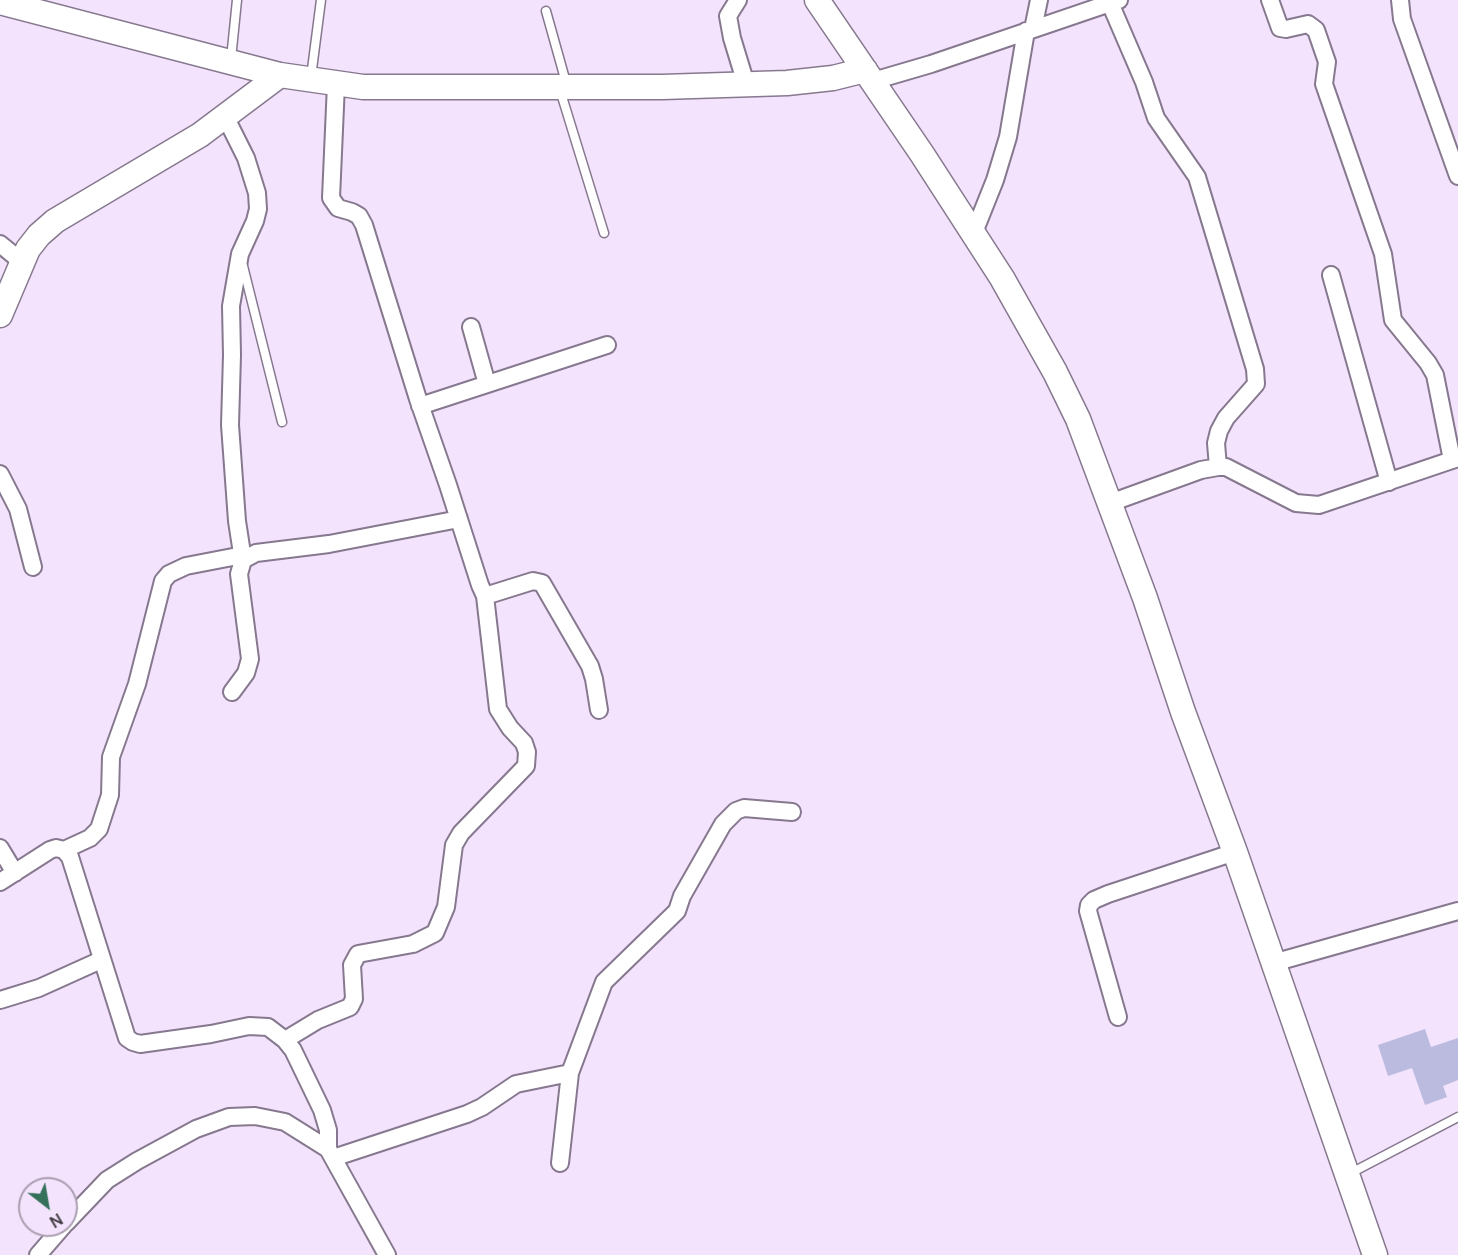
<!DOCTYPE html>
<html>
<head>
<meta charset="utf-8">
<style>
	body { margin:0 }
	#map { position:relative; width:1458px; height:1255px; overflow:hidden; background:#f3e3fc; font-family:Manrope,sans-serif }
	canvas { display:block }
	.north { position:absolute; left:18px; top:1177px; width:60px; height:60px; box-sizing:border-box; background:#f3e3fc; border:2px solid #ab9fb2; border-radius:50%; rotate:149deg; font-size:16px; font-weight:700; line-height:24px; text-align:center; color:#3f3942 }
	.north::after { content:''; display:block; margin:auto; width:21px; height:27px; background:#34705a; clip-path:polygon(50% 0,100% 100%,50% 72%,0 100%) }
</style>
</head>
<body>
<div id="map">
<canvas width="1458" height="1255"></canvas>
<div class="north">N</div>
</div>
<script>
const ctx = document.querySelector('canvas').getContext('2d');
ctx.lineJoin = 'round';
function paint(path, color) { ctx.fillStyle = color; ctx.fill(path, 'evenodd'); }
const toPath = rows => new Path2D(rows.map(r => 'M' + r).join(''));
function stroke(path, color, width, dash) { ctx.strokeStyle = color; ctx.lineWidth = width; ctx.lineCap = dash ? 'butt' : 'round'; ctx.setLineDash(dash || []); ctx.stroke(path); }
paint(toPath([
	[1425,1029,1431,1047,1458,1038,1458,1080,1443,1086,1447,1097,1425,1105,1412,1068,1388,1076,1378,1045]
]), '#babbdf');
const lane = toPath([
	[546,11,567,86],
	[231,59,237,0],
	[311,77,321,0],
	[560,90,604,233],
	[243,266,282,422],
	[1349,1174,1458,1117]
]);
const street = toPath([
	[738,0,728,16,732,38,746,84],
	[1270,0,1280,28,1286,29,1308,24,1316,30,1327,62,1324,84,1383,254,1393,320,1428,363,1435,375,1452,460],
	[1400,0,1402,19,1458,176],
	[1110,3,1144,82,1156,118,1197,177,1255,369,1256,384,1226,418,1219,431,1216,443,1218,467],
	[1033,29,1039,0],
	[873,81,931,64,1119,0],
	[336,84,331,198,338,208,352,212,359,216,364,225,418,399,448,485,480,585,485,596,533,581,542,583,590,666,594,679,599,710],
	[225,116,246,158,257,193,258,209,255,221,240,254,231,306,232,355,230,425,237,521,243,560],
	[973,235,995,180,1008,137,1026,31],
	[0,244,22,262],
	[1331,275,1389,482],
	[471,327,487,384],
	[420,406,607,345],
	[0,474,18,509,33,567],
	[1110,503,1201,470,1218,467,1226,467,1296,503,1319,505,1458,458],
	[232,692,246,673,250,659,239,574,243,560,256,553,329,544,459,519],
	[0,848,15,873],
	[64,850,90,838,99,829,110,795,111,757,137,684,163,581,169,574,186,566,243,555],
	[0,882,50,850,56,848,64,850,70,857,127,1038,133,1042,140,1044,211,1034,249,1026,268,1027,285,1040,293,1050,322,1110,328,1130,328,1149],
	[1273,963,1458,911],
	[0,1000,39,988,101,960],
	[1118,1017,1088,911,1089,905,1094,900,1108,894,1235,852],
	[285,1040,318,1020,350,1007,354,999,352,965,358,954,413,944,435,933,446,907,454,845,461,833,526,766,527,752,524,743,510,728,498,709,485,596],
	[333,1158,467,1114,482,1107,516,1084,570,1073,604,982,677,911,682,896,723,824,736,811,744,808,792,812],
	[560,1163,570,1073],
	[66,1223,107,1180,137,1161,196,1129,229,1117,255,1116,285,1122,328,1149,387,1255],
	[38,1255,64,1225]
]);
const secondary = toPath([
	[817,0,922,154,1002,278,1055,372,1078,419,1145,598,1183,712,1235,852,1375,1255],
	[0,2,280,75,363,87,662,87,787,83,833,78,865,70],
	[0,315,28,249,39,235,55,221,200,135,280,75]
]);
stroke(lane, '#86788e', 11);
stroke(street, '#86788e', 20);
stroke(secondary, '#86788e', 27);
stroke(lane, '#fff', 8);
stroke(street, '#fff', 16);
stroke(secondary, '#fff', 24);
</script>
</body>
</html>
